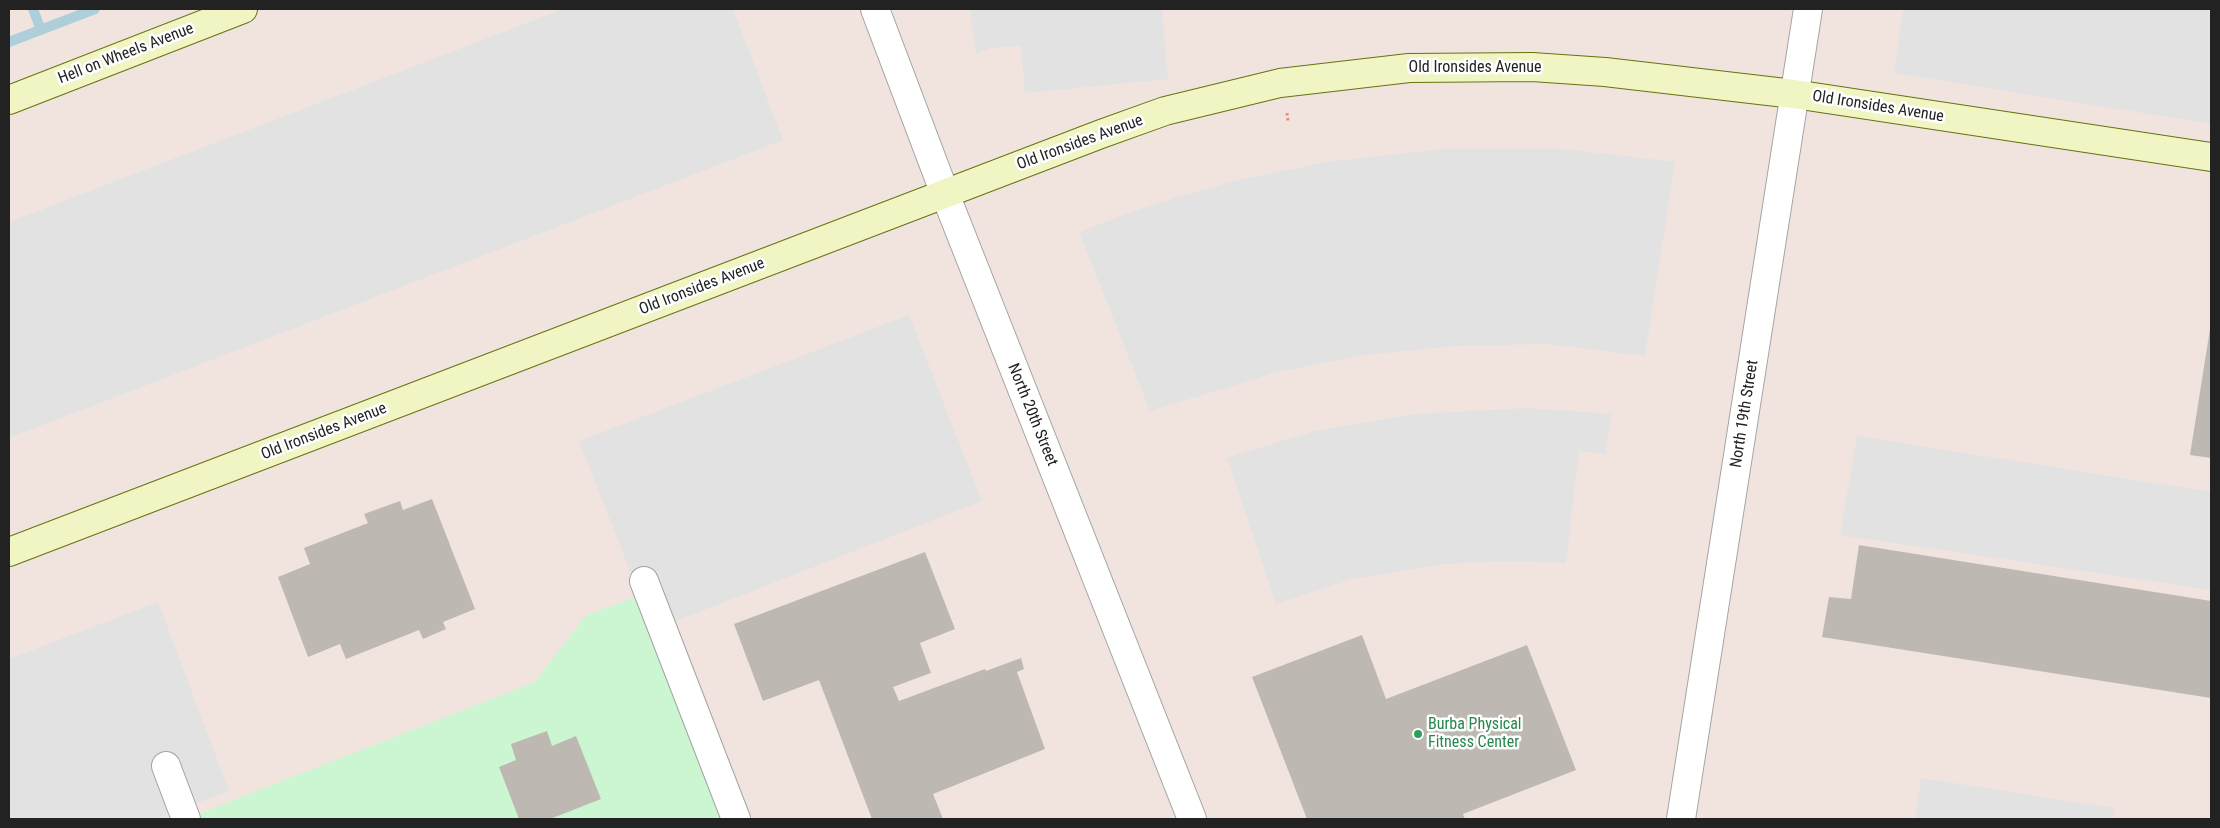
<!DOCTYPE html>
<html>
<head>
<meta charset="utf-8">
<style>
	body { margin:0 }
	#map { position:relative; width:2220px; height:828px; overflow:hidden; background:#f1efe9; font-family:"Roboto Condensed",sans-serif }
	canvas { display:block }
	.frame { position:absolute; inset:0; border:10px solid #222; pointer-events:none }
</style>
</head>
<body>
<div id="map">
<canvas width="2220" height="828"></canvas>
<div class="frame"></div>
</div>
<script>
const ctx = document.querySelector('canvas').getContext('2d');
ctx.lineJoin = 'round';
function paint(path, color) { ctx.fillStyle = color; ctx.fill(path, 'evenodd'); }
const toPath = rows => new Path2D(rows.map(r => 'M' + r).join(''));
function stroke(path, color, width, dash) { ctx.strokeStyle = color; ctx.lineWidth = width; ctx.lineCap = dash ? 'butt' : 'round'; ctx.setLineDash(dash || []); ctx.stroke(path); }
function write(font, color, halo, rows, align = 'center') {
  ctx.font = font + ' "Roboto Condensed",sans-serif'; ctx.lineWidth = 5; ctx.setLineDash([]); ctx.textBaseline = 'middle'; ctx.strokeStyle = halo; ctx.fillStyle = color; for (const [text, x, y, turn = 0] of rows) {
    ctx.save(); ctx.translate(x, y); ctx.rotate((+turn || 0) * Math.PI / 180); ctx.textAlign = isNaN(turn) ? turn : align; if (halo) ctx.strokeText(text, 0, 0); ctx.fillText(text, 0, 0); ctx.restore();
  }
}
paint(toPath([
	[9,9,2211,9,2211,819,9,819]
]), '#f1e4de');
paint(toPath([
	[636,597,722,819,200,819,198,814,535,682,585,616]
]), '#ccf6d1');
paint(toPath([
	[563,9,733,9,783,140,9,438,9,222],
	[970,9,1162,9,1168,79,1025,93,1021,46,990,48,976,55],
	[1903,9,2211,9,2211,124,1894,73],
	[1442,149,1565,149,1675,162,1645,356,1548,344,1456,346,1364,355,1278,372,1150,411,1079,232,1145,207,1230,182,1326,162],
	[909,315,982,501,653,630,579,441],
	[1527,408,1611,414,1605,454,1579,451,1566,563,1510,561,1444,564,1353,579,1276,604,1227,458,1314,431,1416,414],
	[1857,436,2211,492,2211,590,1840,535],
	[158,602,229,791,155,819,9,819,9,659],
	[1921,778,2114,808,2113,819,1915,819]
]), '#e2e2e2');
stroke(toPath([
	[33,9,41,30],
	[9,42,95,9]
]), '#aecfda', 10);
paint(toPath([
	[2210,329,2211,329,2211,458,2190,455],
	[432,499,475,609,443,622,446,629,423,639,419,630,346,659,340,644,308,657,278,577,310,564,304,548,368,523,364,514,400,501,403,510],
	[1859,545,2211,601,2211,698,1822,637,1829,597,1851,599],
	[925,552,955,629,920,643,931,673,893,687,899,701,985,669,986,671,1021,658,1024,669,1017,672,1045,749,933,794,943,819,872,819,819,680,763,701,734,624],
	[1362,635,1386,699,1527,645,1576,770,1463,814,1465,819,1307,819,1252,677],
	[547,731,552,746,576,736,601,799,550,819,519,819,499,767,516,760,511,744]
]), '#beb8b2');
const street = toPath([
	[875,9,945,194,1192,819],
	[644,581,736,819],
	[166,766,186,819],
	[1681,819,1808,9]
]);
const secondary = toPath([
	[9,100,243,9],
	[9,552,1101,134,1165,111,1280,83,1409,68,1532,67,1605,72,1794,94,2211,157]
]);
stroke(street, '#a3a3a3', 30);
stroke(secondary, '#64730f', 30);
stroke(toPath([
	[1287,113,1288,121]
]), '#ef8d7d', 3, [2.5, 2.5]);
stroke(street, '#fff', 28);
stroke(secondary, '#f0f5c3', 28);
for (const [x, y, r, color] of [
	[1418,734,5,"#2e9e5b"]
]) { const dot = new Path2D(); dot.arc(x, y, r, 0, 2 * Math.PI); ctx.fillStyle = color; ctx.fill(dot); stroke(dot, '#fff', 2); }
write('16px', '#222', '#fff', [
	["Hell on Wheels Avenue",126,54,-21],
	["Old Ironsides Avenue",1475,68],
	["Old Ironsides Avenue",1878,107,9],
	["Old Ironsides Avenue",1080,143,-20],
	["Old Ironsides Avenue",702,287,-21],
	["North 19th Street",1745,414,-81],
	["North 20th Street",1032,415,68],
	["Old Ironsides Avenue",324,432,-21]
]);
write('16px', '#27864d', '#fff', [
	["Burba Physical",1428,725],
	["Fitness Center",1428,743]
], 'left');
</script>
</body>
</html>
